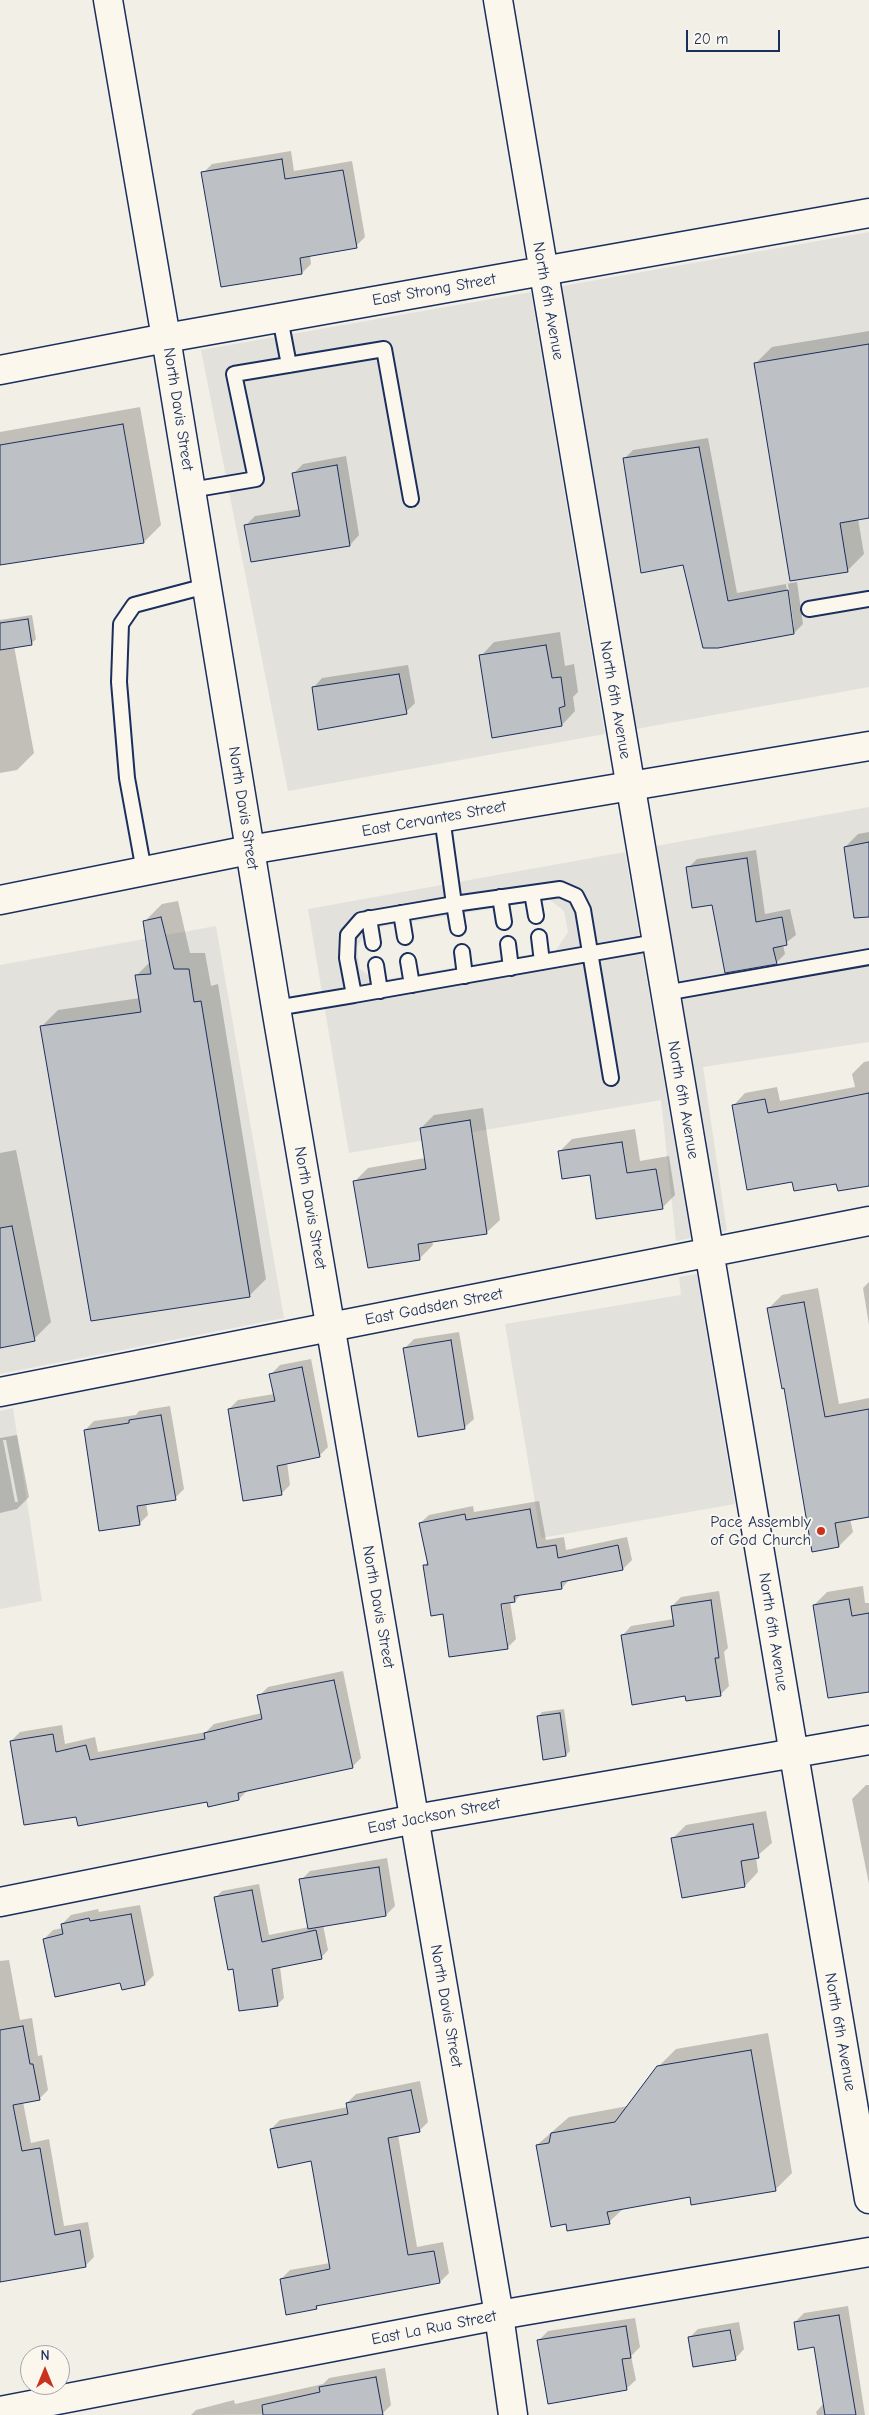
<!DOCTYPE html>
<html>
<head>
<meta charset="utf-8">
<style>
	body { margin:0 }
	#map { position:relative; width:869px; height:2415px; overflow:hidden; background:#f2efe6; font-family:"Comic Neue",sans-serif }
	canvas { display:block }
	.north { position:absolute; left:20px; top:2345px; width:50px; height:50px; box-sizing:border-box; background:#fbf7ec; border:1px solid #a1a7b3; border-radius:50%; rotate:0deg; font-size:14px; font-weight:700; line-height:20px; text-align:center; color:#1b2f5e }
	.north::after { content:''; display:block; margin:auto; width:18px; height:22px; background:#c8321e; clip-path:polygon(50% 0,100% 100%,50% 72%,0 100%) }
	.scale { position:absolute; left:686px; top:30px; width:94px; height:22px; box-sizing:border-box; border:2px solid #1b2f5e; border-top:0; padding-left:6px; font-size:15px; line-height:18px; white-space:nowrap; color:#1b2f5e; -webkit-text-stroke:4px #fbf7ec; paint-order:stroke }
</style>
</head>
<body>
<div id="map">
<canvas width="869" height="2415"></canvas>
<div class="north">N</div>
<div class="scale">20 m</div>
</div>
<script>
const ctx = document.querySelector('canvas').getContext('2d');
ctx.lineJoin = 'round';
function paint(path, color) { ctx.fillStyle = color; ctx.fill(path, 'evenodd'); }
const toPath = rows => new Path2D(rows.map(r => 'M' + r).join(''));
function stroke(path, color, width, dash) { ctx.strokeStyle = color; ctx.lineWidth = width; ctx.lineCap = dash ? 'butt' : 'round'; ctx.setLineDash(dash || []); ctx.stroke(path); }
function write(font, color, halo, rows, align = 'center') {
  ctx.font = font + ' "Comic Neue",sans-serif'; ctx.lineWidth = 4; ctx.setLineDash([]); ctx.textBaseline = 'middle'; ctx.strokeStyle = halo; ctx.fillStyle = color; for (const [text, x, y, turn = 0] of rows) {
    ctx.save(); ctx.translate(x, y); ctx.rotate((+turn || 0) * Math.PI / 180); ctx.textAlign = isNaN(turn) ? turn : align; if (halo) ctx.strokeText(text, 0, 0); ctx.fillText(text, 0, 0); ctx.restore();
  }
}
paint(toPath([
	[869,232,869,687,636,729,562,286],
	[531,292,605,734,288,791,201,350],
	[869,807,869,1042,703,1067,727,1231,722,1232,656,846],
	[625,852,691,1238,676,1241,661,1100,349,1153,308,909],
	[549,899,564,911,568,932,556,950,376,981,360,969,357,947,368,929],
	[216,926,284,1318,0,1374,0,965],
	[697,1274,735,1504,541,1538,505,1324,681,1295,679,1277],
	[13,1408,42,1601,0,1609,0,1411]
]), '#e2e1dc');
paint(toPath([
	[291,151,294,171,352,161,365,237,356,246,310,255,311,264,302,273,222,286,203,173,212,164],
	[869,331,869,517,858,519,864,554,847,571,755,364,772,347],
	[140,407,161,525,144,542,0,564,0,432],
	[708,438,737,593,797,582,803,624,794,633,704,646,684,564,624,459,633,450],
	[786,584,788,584,794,627,792,627],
	[346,456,359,535,350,545,246,525,255,516,300,509,294,473,303,464],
	[32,615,36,639,31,644,14,646,34,753,17,770,0,773,0,620],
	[560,632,565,666,574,664,578,692,573,697,575,711,562,725,481,656,494,642],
	[408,665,415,703,406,712,313,688,322,678],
	[869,832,869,900,845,847,858,834],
	[756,850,765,914,790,909,796,935,783,945,785,954,776,963,688,868,697,859],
	[178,901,190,953,205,953,211,986,218,984,266,1279,249,1296,41,1027,58,1010,140,998,136,976,151,961,145,921,162,904],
	[869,1061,869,1184,793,1181,733,1106,745,1093,777,1087,780,1101,855,1087,852,1074,864,1062],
	[483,1108,500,1220,486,1233,432,1241,433,1245,420,1258,369,1267,354,1182,368,1168,425,1158,421,1128,434,1115],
	[635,1129,640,1161,669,1156,675,1195,662,1208,591,1173,559,1152,572,1139],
	[16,1150,51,1322,34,1339,0,1347,0,1153],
	[869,1282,869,1325,863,1288],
	[818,1288,839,1404,869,1398,869,1516,850,1519,853,1532,839,1546,785,1387,768,1309,782,1295],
	[459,1332,474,1419,464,1428,405,1348,414,1339],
	[311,1359,328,1447,319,1456,287,1462,290,1485,281,1494,229,1409,238,1400,274,1394,271,1374,280,1365],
	[170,1406,184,1489,175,1498,146,1503,148,1515,139,1524,85,1430,94,1421,136,1415,139,1411],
	[17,1435,29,1497,17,1509,0,1513,0,1438],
	[3,1440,6,1440,18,1502,15,1502],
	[539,1501,546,1540,564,1537,566,1550,627,1537,632,1560,623,1569,570,1579,562,1588,522,1593,515,1601,510,1601,516,1639,507,1648,444,1612,424,1566,429,1561,420,1523,429,1515,473,1506,474,1512],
	[499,1598,501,1598,508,1642,505,1642],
	[863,1586,865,1603,869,1603,869,1691,814,1605,827,1592],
	[719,1591,728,1648,724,1652,729,1686,720,1695,686,1695,622,1636,631,1626,674,1619,672,1606,681,1597],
	[343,1671,361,1758,352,1767,248,1790,239,1799,208,1800,77,1816,11,1741,20,1732,62,1725,65,1744,95,1737,98,1752,206,1732,214,1724,262,1713,259,1696,268,1687],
	[564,1709,570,1751,566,1755,538,1717,542,1712],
	[866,1785,869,1785,869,1884,852,1799],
	[766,1811,772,1843,756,1857,758,1872,745,1886,683,1897,673,1838,686,1825],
	[387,1858,395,1906,386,1915,323,1925,328,1950,321,1958,280,1967,284,1998,277,2005,234,1967,215,1898,222,1891,259,1884,269,1935,309,1927,301,1880,310,1871],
	[140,1905,154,1975,145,1984,121,1982,44,1939,53,1930,63,1928,62,1924,71,1915,98,1909,99,1912],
	[9,1960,20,2020,32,2018,38,2056,42,2055,48,2090,39,2099,23,2102,31,2143,49,2139,64,2226,88,2222,94,2257,85,2266,0,2280,0,1961],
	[768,2033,792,2173,775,2190,691,2196,624,2208,609,2222,537,2145,569,2117,628,2106,658,2067,676,2049],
	[420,2081,428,2122,419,2131,398,2135,417,2247,443,2242,449,2273,440,2282,320,2304,316,2308,281,2279,290,2270,330,2263,312,2160,271,2129,280,2120,348,2107,347,2103,356,2094],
	[848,2306,865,2415,817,2415,816,2412,824,2403,815,2346,795,2322,804,2313],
	[635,2318,640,2347,631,2356,636,2380,626,2389,539,2340,548,2331],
	[739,2322,744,2349,735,2359,689,2338,698,2329],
	[385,2368,391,2405,382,2414,191,2415,196,2410,234,2400,235,2404,323,2384,329,2378]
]), '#0003');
const building = toPath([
	[282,159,285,179,343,170,357,248,300,258,302,274,221,287,201,172,282,159],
	[869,344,869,518,840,523,848,572,790,581,754,363,869,344],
	[123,424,144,543,0,565,0,445,123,424],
	[699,447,728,601,788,590,794,634,718,648,703,648,683,565,641,573,623,458,699,447],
	[337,465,350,546,251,562,244,525,300,516,292,473,337,465],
	[28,619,32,645,0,650,0,623,28,619],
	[546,645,552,678,561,677,565,706,559,708,562,726,492,738,479,655,546,645],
	[399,674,407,714,318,730,312,687,399,674],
	[869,842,869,917,854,918,844,847,869,842],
	[747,858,756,922,782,917,787,945,773,948,777,964,725,973,712,905,692,908,686,867,747,858],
	[161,917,174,969,189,969,194,1002,201,1001,250,1297,91,1321,40,1026,141,1012,135,975,151,974,143,921,161,917],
	[869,1093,869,1186,838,1191,836,1184,794,1191,792,1182,747,1190,732,1105,765,1099,768,1113,869,1093],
	[470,1120,487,1234,418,1244,420,1260,368,1268,353,1181,426,1169,420,1128,470,1120],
	[622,1142,627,1173,656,1169,663,1209,596,1219,590,1175,562,1179,558,1151,622,1142],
	[12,1226,35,1341,0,1348,0,1228,12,1226],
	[804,1302,825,1417,869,1409,869,1517,835,1523,839,1547,812,1552,784,1388,782,1389,767,1308,804,1302],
	[451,1340,465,1429,418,1437,403,1348,451,1340],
	[302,1367,320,1457,277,1466,282,1495,243,1501,228,1409,275,1401,269,1374,302,1367],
	[161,1415,176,1500,137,1506,140,1525,99,1531,84,1430,129,1423,129,1420,161,1415],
	[530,1509,537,1548,556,1545,558,1558,618,1545,623,1570,561,1582,562,1589,514,1596,515,1602,501,1604,508,1649,449,1657,443,1614,431,1616,423,1565,428,1565,419,1523,465,1514,466,1520,530,1509],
	[849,1599,852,1616,869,1613,869,1692,828,1698,813,1605,849,1599],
	[711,1600,719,1658,715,1658,721,1696,686,1701,685,1696,632,1705,621,1635,674,1626,671,1606,711,1600],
	[334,1680,353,1768,238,1793,239,1800,208,1807,207,1802,78,1826,76,1817,24,1825,10,1741,53,1734,56,1752,86,1745,90,1760,205,1739,204,1733,262,1719,257,1695,334,1680],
	[560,1713,566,1756,543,1760,537,1716,560,1713],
	[753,1824,759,1858,741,1861,745,1887,682,1898,671,1838,753,1824],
	[379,1867,386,1916,308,1929,299,1879,379,1867],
	[252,1890,262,1942,316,1930,322,1959,272,1969,278,2006,239,2011,233,1969,228,1970,214,1897,252,1890],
	[131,1914,145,1985,122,1990,120,1983,55,1997,43,1939,63,1934,61,1924,89,1918,90,1921,131,1914],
	[23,2026,30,2064,33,2064,40,2100,13,2105,22,2151,40,2148,55,2235,80,2230,86,2267,0,2282,0,2030,23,2026],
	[751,2050,776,2191,691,2205,690,2197,607,2212,610,2224,567,2231,566,2224,551,2227,536,2145,549,2143,551,2133,615,2122,657,2066,751,2050],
	[411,2090,420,2132,388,2138,408,2255,434,2251,440,2283,316,2306,317,2309,286,2315,280,2279,330,2269,311,2161,278,2168,270,2129,348,2114,346,2103,411,2090],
	[839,2315,856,2415,825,2415,814,2347,798,2350,794,2322,839,2315],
	[626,2326,631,2358,622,2359,627,2390,548,2404,537,2340,626,2326],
	[730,2330,736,2360,693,2367,688,2337,730,2330],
	[376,2377,383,2415,263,2415,262,2405,320,2392,319,2387,376,2377]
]);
paint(building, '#bdc0c4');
stroke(building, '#1b2f5e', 1);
const lane = toPath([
	[280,318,289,365],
	[191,490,256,479,234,374,384,349,411,499],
	[809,609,869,599],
	[144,871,127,778,119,682,121,624,134,605,206,586],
	[532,893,536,916],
	[500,897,504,922],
	[401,913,405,937],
	[369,918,373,943],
	[458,928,454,904,560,889,576,896,583,910,611,1078],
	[539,937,542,962],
	[508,944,511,968],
	[462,952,465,976],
	[408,961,412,985],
	[376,965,380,991],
	[665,993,869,957],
	[354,995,656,942],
	[276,1008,354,995,347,958,348,935,361,920,454,904,442,817]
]);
const street = toPath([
	[498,0,869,2199],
	[0,370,166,338,869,213],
	[0,1392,869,1221],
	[0,1902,415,1819,869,1740],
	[0,2411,499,2315,869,2252]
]);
const secondary = toPath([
	[108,0,166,338,276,1008,499,2315,513,2415]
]);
const primary = toPath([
	[0,900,249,850,869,746]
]);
stroke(lane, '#1b2f5e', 18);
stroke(street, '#1b2f5e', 31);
stroke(secondary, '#1b2f5e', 31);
stroke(primary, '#1b2f5e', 31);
stroke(lane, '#fbf7ec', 14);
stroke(street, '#fbf7ec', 28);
stroke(secondary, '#fbf7ec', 28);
stroke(primary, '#fbf7ec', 28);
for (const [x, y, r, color] of [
	[821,1531,5,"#c8321e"]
]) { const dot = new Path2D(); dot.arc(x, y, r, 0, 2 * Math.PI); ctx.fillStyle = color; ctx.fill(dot); stroke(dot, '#fbf7ec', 2); }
write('16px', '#1b2f5e', '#fbf7ec', [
	["East Strong Street",434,290,-10],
	["North 6th Avenue",548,301,80],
	["North Davis Street",178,409,81],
	["North 6th Avenue",615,700,80],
	["North Davis Street",243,808,81],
	["East Cervantes Street",434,819,-10],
	["North 6th Avenue",683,1100,80],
	["North Davis Street",310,1208,80],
	["East Gadsden Street",434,1307,-11],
	["North Davis Street",378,1607,80],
	["North 6th Avenue",773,1632,81],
	["East Jackson Street",434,1816,-11],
	["North Davis Street",446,2006,80],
	["North 6th Avenue",840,2032,80],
	["East La Rua Street",434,2328,-11]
]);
write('16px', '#1b2f5e', '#fbf7ec', [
	["Pace Assembly",811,1522],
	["of God Church",811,1540]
], 'right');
</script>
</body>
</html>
